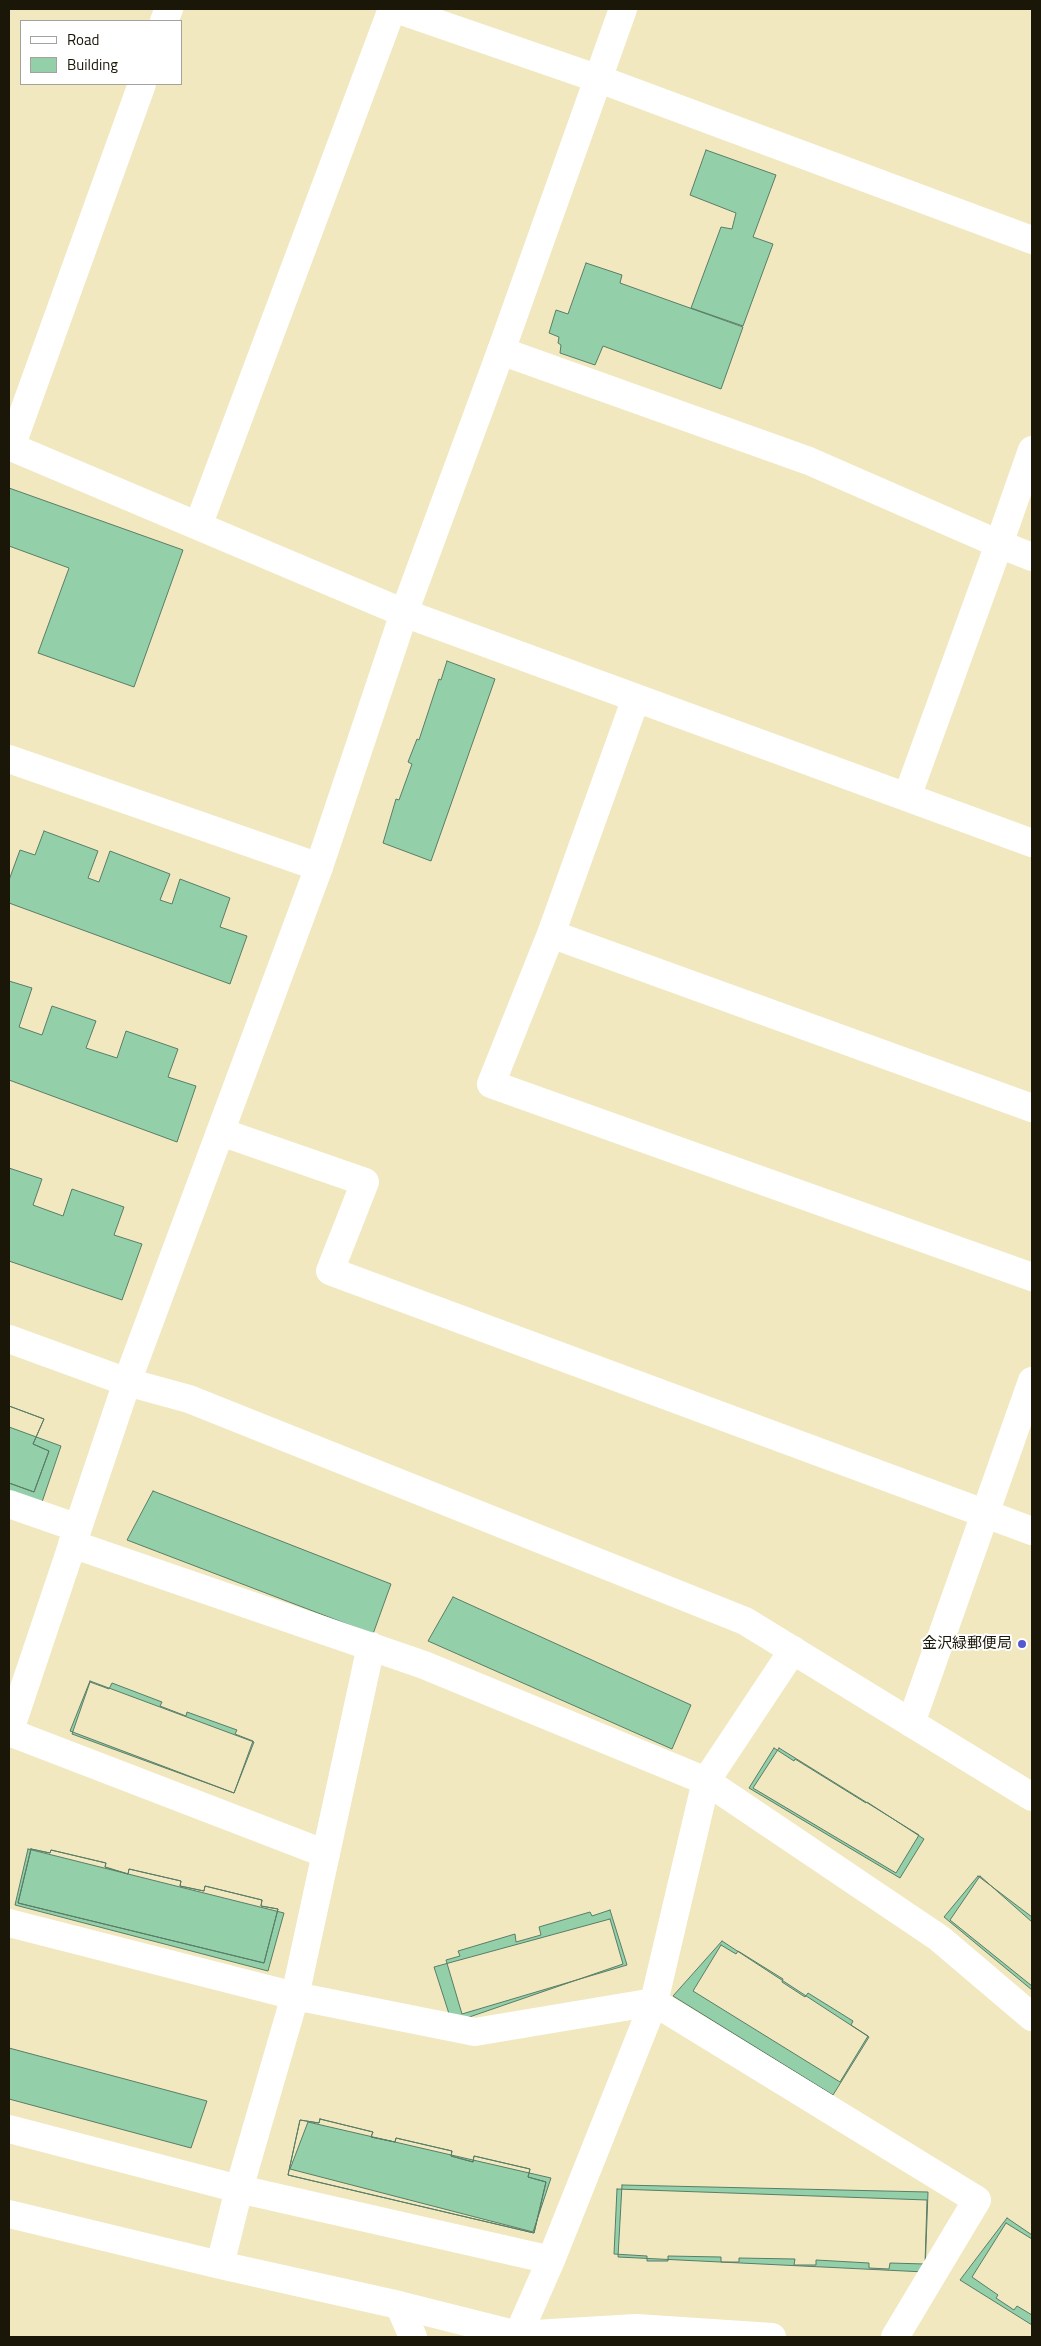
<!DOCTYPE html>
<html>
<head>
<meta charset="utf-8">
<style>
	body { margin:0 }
	#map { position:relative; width:1041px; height:2346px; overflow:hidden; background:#f1e8c0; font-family:"Titillium Web",sans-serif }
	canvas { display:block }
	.frame { position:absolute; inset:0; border:10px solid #1a1608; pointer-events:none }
	.legend { position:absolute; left:20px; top:20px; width:162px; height:65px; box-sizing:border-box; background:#fff; border:1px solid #a3a29c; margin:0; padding:6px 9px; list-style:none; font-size:15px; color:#1a1608 }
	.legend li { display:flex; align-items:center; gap:10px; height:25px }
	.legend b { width:25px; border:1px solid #a3a29c }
</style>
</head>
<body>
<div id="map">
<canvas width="1041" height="2346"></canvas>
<div class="frame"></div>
<ul class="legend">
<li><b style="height:6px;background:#fff"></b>Road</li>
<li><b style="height:14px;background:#93cfa9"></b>Building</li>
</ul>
</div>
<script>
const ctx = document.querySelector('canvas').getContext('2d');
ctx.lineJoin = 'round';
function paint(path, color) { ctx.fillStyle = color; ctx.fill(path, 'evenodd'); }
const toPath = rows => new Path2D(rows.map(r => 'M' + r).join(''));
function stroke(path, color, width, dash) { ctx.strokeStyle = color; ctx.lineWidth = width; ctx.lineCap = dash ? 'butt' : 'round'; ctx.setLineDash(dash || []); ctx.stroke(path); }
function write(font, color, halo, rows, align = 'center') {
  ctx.font = font + ' "Titillium Web","Noto Sans JP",sans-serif'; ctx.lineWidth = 4; ctx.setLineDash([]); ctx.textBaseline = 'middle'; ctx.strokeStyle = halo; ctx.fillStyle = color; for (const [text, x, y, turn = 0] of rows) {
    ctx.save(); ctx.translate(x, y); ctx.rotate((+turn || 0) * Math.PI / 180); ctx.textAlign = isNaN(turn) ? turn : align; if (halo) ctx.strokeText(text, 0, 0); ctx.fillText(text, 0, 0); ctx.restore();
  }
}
const building = toPath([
	[706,150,776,175,753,237,773,244,743,326,691,308,721,227,732,229,736,213,690,195,706,150],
	[586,263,622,275,620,283,743,327,721,389,603,346,595,365,560,353,561,345,558,343,559,337,549,333,556,310,568,314,586,263],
	[9,488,183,550,134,687,38,653,69,568,9,546,9,488],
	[447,661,495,679,431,861,383,843,396,799,399,800,412,764,408,762,417,739,419,740,439,679,441,680,447,661],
	[44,831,98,851,88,878,99,882,110,851,170,874,160,900,172,904,180,879,230,898,220,927,247,936,230,984,9,903,9,880,20,850,35,855,44,831],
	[9,981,32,988,19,1027,42,1035,52,1006,96,1021,86,1048,117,1058,126,1031,178,1049,168,1077,196,1086,177,1142,9,1080,9,981],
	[9,1168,42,1179,33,1205,63,1216,72,1189,124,1207,114,1235,142,1244,122,1300,9,1261,9,1168],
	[9,1406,44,1419,33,1444,49,1451,34,1492,9,1483,9,1406],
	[9,1406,44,1419,33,1444,49,1451,34,1492,9,1483,9,1406],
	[9,1427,61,1446,41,1505,9,1492,9,1427],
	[153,1491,391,1584,373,1634,127,1540,153,1491],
	[453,1597,691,1705,672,1749,428,1641,453,1597],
	[90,1681,254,1742,234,1793,70,1731,90,1681],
	[90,1682,109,1689,112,1683,162,1702,160,1706,186,1716,187,1712,237,1730,235,1734,253,1741,234,1793,72,1734,90,1682],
	[774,1748,794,1761,795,1759,866,1803,867,1802,924,1839,900,1878,749,1788,774,1748],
	[779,1748,919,1835,896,1873,753,1788,779,1748],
	[28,1849,284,1913,268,1971,15,1905,28,1849],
	[31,1849,50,1853,51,1850,106,1863,105,1867,128,1874,129,1869,181,1881,180,1886,204,1891,205,1886,262,1900,261,1906,278,1909,264,1963,18,1903,31,1849],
	[31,1849,50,1853,51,1850,106,1863,105,1867,128,1874,129,1869,181,1881,180,1886,204,1891,205,1886,262,1900,261,1906,278,1909,264,1963,18,1903,31,1849],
	[978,1876,1032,1917,1032,1990,944,1917,978,1876],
	[980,1876,1032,1922,1032,1986,950,1920,980,1876],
	[610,1910,627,1965,462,2014,446,1960,460,1956,458,1951,515,1934,516,1942,541,1935,539,1927,590,1912,592,1916,610,1910],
	[610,1919,623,1964,452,2023,434,1967,610,1919],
	[722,1941,869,2037,833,2095,673,1996,722,1941],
	[721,1945,736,1954,738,1951,783,1979,782,1982,805,1997,808,1993,853,2021,851,2025,868,2036,840,2082,693,1991,721,1945],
	[9,2048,207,2101,191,2148,9,2099,9,2048],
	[320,2119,373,2132,371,2137,395,2142,396,2138,452,2151,451,2156,473,2162,474,2156,530,2169,528,2177,546,2182,534,2233,288,2175,300,2120,319,2123,320,2119],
	[320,2119,373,2132,371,2137,395,2142,396,2138,452,2151,451,2156,473,2162,474,2156,530,2169,528,2177,546,2182,534,2233,288,2175,300,2120,319,2123,320,2119],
	[308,2122,551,2178,533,2232,290,2169,308,2122],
	[622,2185,928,2192,925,2272,618,2257,622,2185],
	[617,2189,927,2200,925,2264,890,2263,889,2269,869,2268,869,2263,816,2260,816,2265,794,2265,795,2259,739,2258,739,2262,721,2262,721,2257,668,2256,668,2261,647,2261,647,2256,614,2254,617,2189],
	[1007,2218,1032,2235,1032,2325,960,2280,1007,2218],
	[1006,2223,1032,2239,1032,2315,1017,2306,1014,2310,996,2298,998,2295,972,2277,1006,2223]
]);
paint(building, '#93cfa9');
stroke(building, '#597d66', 1);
stroke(toPath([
	[396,9,599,79,1032,240],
	[164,21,169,9],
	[501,351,809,461,999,544,907,797],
	[9,446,404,613,1032,843],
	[11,447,142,84],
	[1032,450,999,544,1032,557],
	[198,526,392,9],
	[636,698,551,934,1032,1108],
	[9,759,319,867],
	[551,934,491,1084,1032,1277],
	[221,1132,365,1182,330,1271,1032,1531],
	[9,1504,78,1528],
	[72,1544,424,1665,706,1781,939,1938,1032,2017],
	[911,1723,1032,1381],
	[9,1732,326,1854],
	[9,1733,127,1382],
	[9,1923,295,1996,475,2032,654,2002,977,2200,895,2337],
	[9,2129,239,2189,551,2260],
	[9,2214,220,2265,399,2305,518,2335,636,2328,772,2337],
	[220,2265,239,2189,295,1996,371,1646],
	[399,2305,413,2337],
	[518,2335,551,2260,654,2002,706,1781,793,1650]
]), '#fff', 28);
stroke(toPath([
	[9,1339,127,1382,189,1399,745,1621,1032,1797],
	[127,1382,319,867,404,613,501,351,623,9]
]), '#fff', 28);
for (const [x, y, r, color] of [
	[1022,1644,5,"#5459d0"]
]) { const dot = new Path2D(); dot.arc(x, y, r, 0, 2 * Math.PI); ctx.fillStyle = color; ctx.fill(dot); stroke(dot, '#fff', 2); }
write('15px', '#1a1608', '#fff', [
	["金沢緑郵便局",1012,1644]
], 'right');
</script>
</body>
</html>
